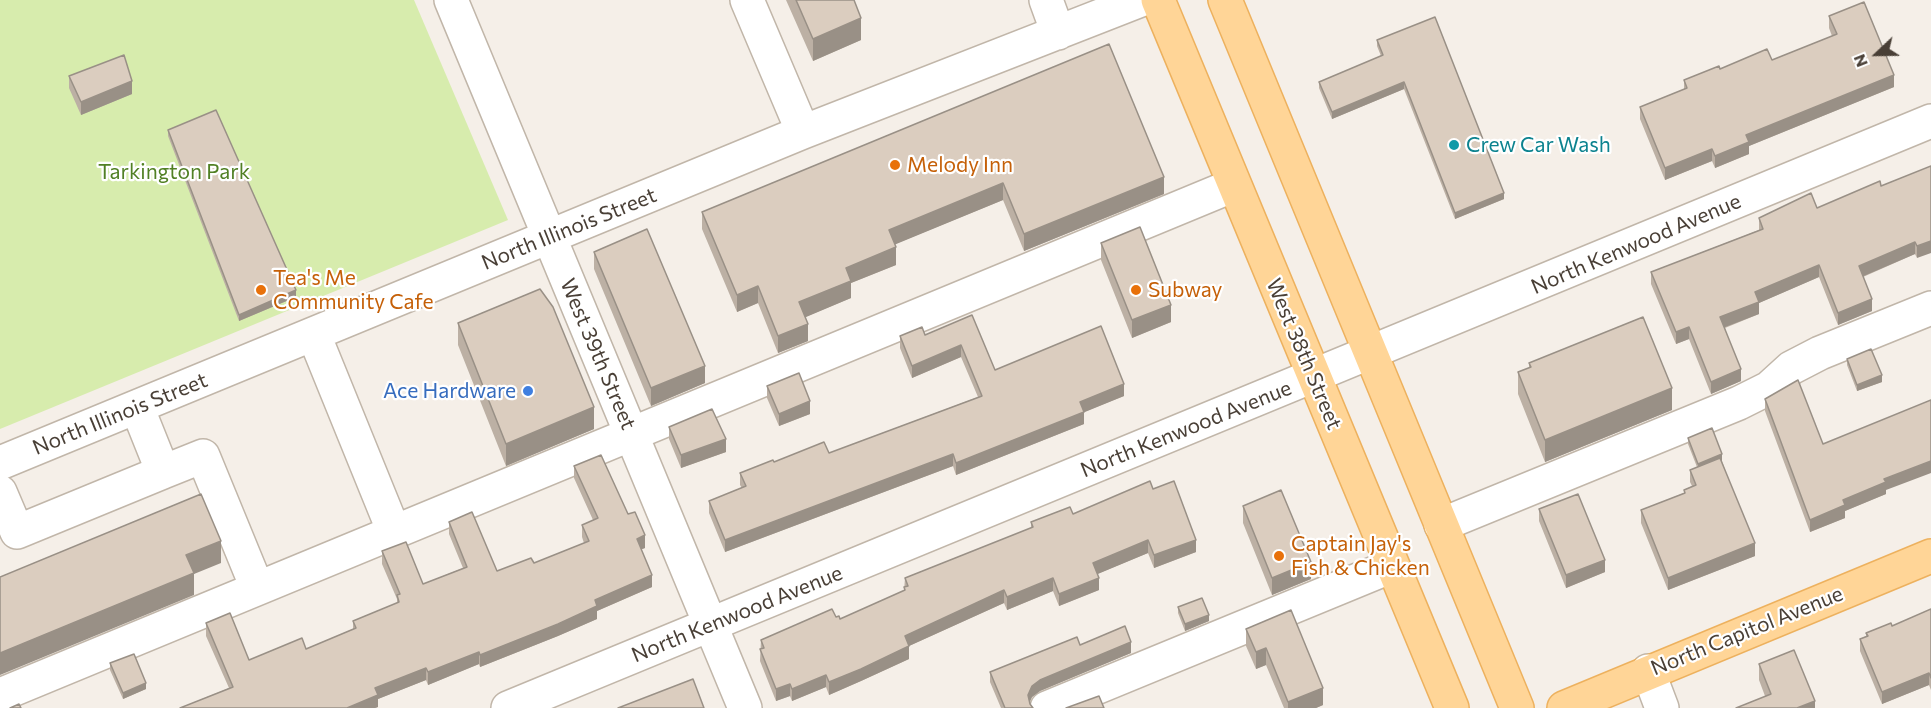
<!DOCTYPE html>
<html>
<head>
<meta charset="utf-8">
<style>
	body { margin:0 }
	#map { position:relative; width:1931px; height:708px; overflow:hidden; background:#f5efe8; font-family:Commissioner,sans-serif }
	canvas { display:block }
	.north { position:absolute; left:1847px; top:24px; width:60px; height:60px; -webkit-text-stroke:4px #fff; paint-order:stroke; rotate:248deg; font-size:16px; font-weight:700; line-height:24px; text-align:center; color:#493f36 }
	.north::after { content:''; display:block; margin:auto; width:21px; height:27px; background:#493f36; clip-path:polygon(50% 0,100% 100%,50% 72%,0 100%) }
</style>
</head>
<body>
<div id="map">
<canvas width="1931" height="708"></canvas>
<div class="north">N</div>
</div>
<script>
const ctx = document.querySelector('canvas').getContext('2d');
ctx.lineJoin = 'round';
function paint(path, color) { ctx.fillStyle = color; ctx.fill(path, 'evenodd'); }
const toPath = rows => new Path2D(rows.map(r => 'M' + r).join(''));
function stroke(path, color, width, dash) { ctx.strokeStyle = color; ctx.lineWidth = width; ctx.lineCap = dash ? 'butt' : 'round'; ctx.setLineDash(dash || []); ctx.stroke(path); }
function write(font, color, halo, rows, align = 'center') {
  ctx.font = font + ' Commissioner,sans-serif'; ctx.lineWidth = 4.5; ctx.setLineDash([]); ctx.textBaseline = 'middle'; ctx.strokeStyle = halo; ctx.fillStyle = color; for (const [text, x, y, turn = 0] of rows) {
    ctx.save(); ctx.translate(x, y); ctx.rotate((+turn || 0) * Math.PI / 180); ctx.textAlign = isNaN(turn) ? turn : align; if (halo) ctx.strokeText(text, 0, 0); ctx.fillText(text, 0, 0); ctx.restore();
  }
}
paint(toPath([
	[0,0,414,0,508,220,0,429]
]), '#d7ecad');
const minor = toPath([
	[451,0,745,708],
	[747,0,803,132],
	[1046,0,1058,33],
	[314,335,394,532],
	[0,463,803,132,1141,0],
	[163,472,203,456,251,573],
	[0,492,17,532,163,472,137,407],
	[1441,525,1739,403,1769,388,1791,368,1820,353,1931,308],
	[1648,671,1662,708],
	[0,695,1234,185],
	[508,708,1931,121],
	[1047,708,1392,566]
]);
const major = toPath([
	[1158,0,1452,708],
	[1225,0,1517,708],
	[1564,708,1931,556]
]);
stroke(minor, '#c1b6a9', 36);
stroke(major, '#edb15e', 36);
stroke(minor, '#fff', 33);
stroke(major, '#ffd597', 33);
paint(toPath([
	[786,0,854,0,861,40,813,61],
	[1829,16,1894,87,1749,146,1749,154,1715,168,1712,161,1665,180,1640,119,1640,107,1684,89,1684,80,1720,69,1772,60,1832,36,1829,28],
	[1377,40,1504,199,1455,219,1404,89,1332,119,1319,88,1319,82,1381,56,1377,46],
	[1109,44,1164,194,1024,251,1003,200,895,244,896,265,851,283,851,298,805,317,808,341,778,353,758,303,737,312,702,229,702,212],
	[69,76,132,94,81,115,69,88],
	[168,130,296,297,239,321,168,136],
	[1924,170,1917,258,1915,254,1863,277,1872,311,1838,325,1819,277,1759,303,1759,314,1725,328,1741,381,1711,394,1689,339,1676,344,1651,284,1651,272,1759,230,1759,218,1817,208,1881,186],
	[1101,243,1171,322,1132,338,1101,260],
	[594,252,705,383,651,406,594,269],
	[972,315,995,370,1124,396,1084,412,1084,424,956,475,953,466,725,552,709,513,709,501,742,488,740,485,740,473,774,462,829,453,978,397,961,357,912,378,900,348,900,336,925,335],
	[458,323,594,429,506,466,458,345],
	[1847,359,1882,382,1857,391,1847,365],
	[1529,363,1672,410,1545,462,1518,394,1518,372,1529,368],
	[767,386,810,414,779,426,767,398],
	[1765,399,1886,490,1886,494,1845,511,1845,518,1810,532,1765,411],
	[669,427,726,452,681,468,669,439],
	[1688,438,1722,461,1755,556,1668,590,1641,523,1641,510,1684,493,1684,490,1692,486,1690,482,1690,470,1697,467,1688,444],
	[574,466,628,514,645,548,641,549,652,587,597,611,597,619,558,636,480,667,479,664,428,685,426,680,378,699,378,707,375,708,180,708,229,688,206,636,206,623,249,660,306,649,353,629,353,621,397,603,397,599,382,564,382,551,423,584,463,568,449,534,449,522,497,571,534,563,584,543,582,537,582,525,593,520,574,478],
	[1153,489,1196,552,1154,568,1148,553,1097,574,1099,590,1059,606,1053,591,1007,610,1004,603,909,646,909,659,861,681,829,695,826,687,792,701,790,696,776,701,760,661,761,640,836,617,840,619,904,591,905,578,1031,528,1031,522,1073,514],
	[1243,506,1311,579,1272,595,1243,523],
	[1539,509,1605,572,1566,588,1539,521],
	[1178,607,1209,621,1185,631,1178,613],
	[1931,609,1931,690,1929,685,1882,704,1860,651,1860,639,1866,636,1866,633,1892,626],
	[1246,629,1323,705,1316,708,1284,708,1266,665,1256,669,1246,646],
	[1080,645,1131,653,1040,691,1032,697,1029,703,1033,708,1001,708,990,682,990,672],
	[110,663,146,689,123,699,110,670],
	[1759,664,1815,708,1765,696,1759,680]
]), '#bcb0a4');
paint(toPath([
	[861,18,861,40,813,61,813,39],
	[1894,75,1894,87,1749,146,1749,154,1715,168,1715,156,1746,135],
	[132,81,132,94,81,115,81,102],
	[1404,82,1404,89,1332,119,1332,112],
	[1712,149,1712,161,1665,180,1665,168],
	[1164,177,1164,194,1024,251,1024,234],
	[1003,183,1003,200,889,247,889,230],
	[1504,193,1504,199,1455,219,1455,213],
	[1931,241,1931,253,1917,258,1917,246],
	[1915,242,1915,254,1859,278,1859,266],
	[896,247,896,265,851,283,851,298,799,320,799,302,846,268],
	[1819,265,1819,277,1759,303,1759,314,1720,329,1720,317,1755,292],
	[758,286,758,303,737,312,737,295],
	[296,290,296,297,239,321,239,315],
	[1872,299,1872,311,1838,325,1838,313],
	[1171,305,1171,322,1132,338,1132,320],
	[808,324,808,341,778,353,778,336],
	[1689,327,1689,339,1676,344,1676,332],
	[961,345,961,357,912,378,912,366],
	[705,366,705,383,651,406,651,388],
	[1741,369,1741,381,1711,394,1711,382],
	[1882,375,1882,382,1857,391,1857,385],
	[1124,384,1124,396,1080,414,1080,402],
	[1672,388,1672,410,1545,462,1545,440],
	[810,401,810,414,779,426,779,414],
	[594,407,594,429,506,466,506,444],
	[1084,412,1084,424,956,475,956,463],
	[726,439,726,452,681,468,681,455],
	[953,454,953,466,725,552,725,540],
	[1722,454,1722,461,1698,470,1698,464],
	[1931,461,1931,473,1886,490,1886,494,1845,511,1845,518,1810,532,1810,520,1843,500,1884,479],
	[645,535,645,548,637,551,637,539],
	[1148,540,1148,553,1093,576,1093,563],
	[1196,540,1196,552,1154,568,1154,555],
	[221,541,221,563,194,574,194,595,0,675,0,653,186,555],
	[1755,543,1755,556,1668,590,1668,578],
	[1605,560,1605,572,1566,588,1566,575],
	[1311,562,1311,579,1272,595,1272,578],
	[652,575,652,587,597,611,597,619,558,636,480,667,480,655,595,600],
	[1053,578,1053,591,1007,610,1007,597],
	[1099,578,1099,590,1059,606,1059,594],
	[1004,590,1004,603,909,646,909,659,861,681,829,695,829,682,905,636],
	[1209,615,1209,621,1185,631,1185,624],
	[1131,642,1131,653,1040,691,1032,697,1028,706,1028,695,1032,686,1040,680],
	[1266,648,1266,665,1256,669,1256,652],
	[479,652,479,664,428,685,428,672],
	[426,668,426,680,378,699,378,707,375,708,347,708,375,688],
	[1929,673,1929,685,1882,704,1882,692],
	[826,675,826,687,792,701,792,689],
	[146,683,146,689,123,699,123,693],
	[790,684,790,696,776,701,776,689],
	[1323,688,1323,705,1316,708,1288,708,1288,702],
	[1815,701,1815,708,1797,708]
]), '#999086');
const building = toPath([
	[796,0,854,0,861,18,813,39,796,0],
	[1864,2,1894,75,1746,135,1749,142,1715,156,1712,149,1665,168,1640,107,1687,88,1684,80,1719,66,1720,69,1767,49,1772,60,1837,34,1829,16,1864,2],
	[1435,17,1504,193,1455,213,1404,82,1332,112,1319,82,1383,55,1377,40,1435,17],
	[1109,44,1164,177,1024,234,1003,183,889,230,896,247,846,268,851,281,799,302,808,324,778,336,758,286,737,295,702,212,1109,44],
	[124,55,132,81,81,102,69,76,124,55],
	[216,110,296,290,239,315,168,130,216,110],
	[1931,166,1931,241,1917,246,1915,242,1859,266,1872,299,1838,313,1819,265,1755,292,1759,302,1720,317,1741,369,1711,382,1689,327,1676,332,1651,272,1763,229,1759,218,1811,193,1817,208,1880,181,1881,186,1931,166],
	[1140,227,1171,305,1132,320,1101,243,1140,227],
	[647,229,705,366,651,388,594,252,647,229],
	[540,289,553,307,594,407,506,444,458,323,540,289],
	[972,315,995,370,1101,326,1124,384,1080,402,1084,412,956,463,953,454,725,540,709,501,746,486,740,473,773,460,774,462,824,442,829,453,982,396,961,345,912,366,900,336,922,327,925,335,972,315],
	[1643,317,1672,388,1545,440,1518,372,1531,367,1529,363,1643,317],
	[1871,349,1882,375,1857,385,1847,359,1871,349],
	[799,373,810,401,779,414,767,386,799,373],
	[1798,380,1823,444,1931,400,1931,461,1884,479,1886,482,1843,500,1845,505,1810,520,1765,399,1798,380],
	[712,409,726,439,681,455,669,427,712,409],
	[1712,428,1722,454,1698,464,1688,438,1712,428],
	[601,455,628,514,635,512,645,535,637,539,652,575,595,600,597,606,558,624,480,655,479,652,428,672,426,668,375,688,378,695,347,708,180,708,233,687,206,623,230,613,249,660,302,638,306,649,356,628,353,621,399,602,397,595,400,594,382,551,406,542,423,584,467,567,449,522,472,512,497,571,531,558,534,563,589,541,582,525,598,518,574,466,601,455],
	[1720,458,1755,543,1668,578,1641,510,1685,493,1684,490,1696,485,1690,470,1720,458],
	[1150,481,1153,489,1174,481,1196,540,1154,555,1148,540,1093,563,1099,578,1059,594,1053,578,1007,597,1004,590,905,636,909,646,861,669,829,682,826,675,792,689,790,684,776,689,760,649,764,648,761,640,832,609,836,617,839,616,840,619,905,590,904,587,908,586,905,578,1033,527,1031,522,1070,507,1073,514,1150,481],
	[1281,490,1311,562,1272,578,1243,506,1281,490],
	[201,494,221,541,186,555,194,573,0,653,0,577,201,494],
	[1578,494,1605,560,1566,575,1539,509,1578,494],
	[1202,598,1209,615,1185,624,1178,607,1202,598],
	[1931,609,1931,678,1929,673,1882,692,1860,639,1868,636,1866,633,1891,623,1892,626,1931,609],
	[1291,610,1323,688,1288,702,1266,648,1256,652,1246,629,1291,610],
	[1125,626,1131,642,1040,680,1032,686,1028,695,1030,704,1033,708,1005,708,990,672,1077,637,1080,645,1125,626],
	[1794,650,1815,701,1797,708,1736,708,1771,694,1759,664,1794,650],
	[134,654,146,683,123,693,110,663,134,654],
	[693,679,704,708,618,708,693,679],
	[1099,696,1104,708,1066,708,1099,696],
	[19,704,21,708,10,708,19,704]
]);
paint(building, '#dbcdbf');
stroke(building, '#999086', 1.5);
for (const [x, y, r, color] of [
	[1454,145,6,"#0f9aa8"],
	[895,165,6,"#e8710a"],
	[261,290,6,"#e8710a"],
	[1136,290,6,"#e8710a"],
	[528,391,6,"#3f7fe0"],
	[1279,556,6,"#e8710a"]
]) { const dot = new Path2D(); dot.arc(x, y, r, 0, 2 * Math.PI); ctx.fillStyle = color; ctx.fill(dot); stroke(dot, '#fff', 2); }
write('21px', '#0d838f', '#fff', [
	["Crew Car Wash",1466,145]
], 'left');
write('21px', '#c56008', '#fff', [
	["Melody Inn",907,165],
	["Tea's Me",273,278],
	["Community Cafe",273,302],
	["Subway",1148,290],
	["Captain Jay's",1291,544],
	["Fish & Chicken",1291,568]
], 'left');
write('21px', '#518024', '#fff', [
	["Tarkington Park",174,172]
]);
write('21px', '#493f36', '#fff', [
	["North Illinois Street",569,229,-22],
	["North Kenwood Avenue",1636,244,-23],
	["West 39th Street",598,354,67],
	["West 38th Street",1304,354,67],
	["North Illinois Street",120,414,-22],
	["North Kenwood Avenue",1186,429,-22],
	["North Kenwood Avenue",737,614,-22],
	["North Capitol Avenue",1747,631,-22]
]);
write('21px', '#366cbe', '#fff', [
	["Ace Hardware",516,391]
], 'right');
</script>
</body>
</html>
